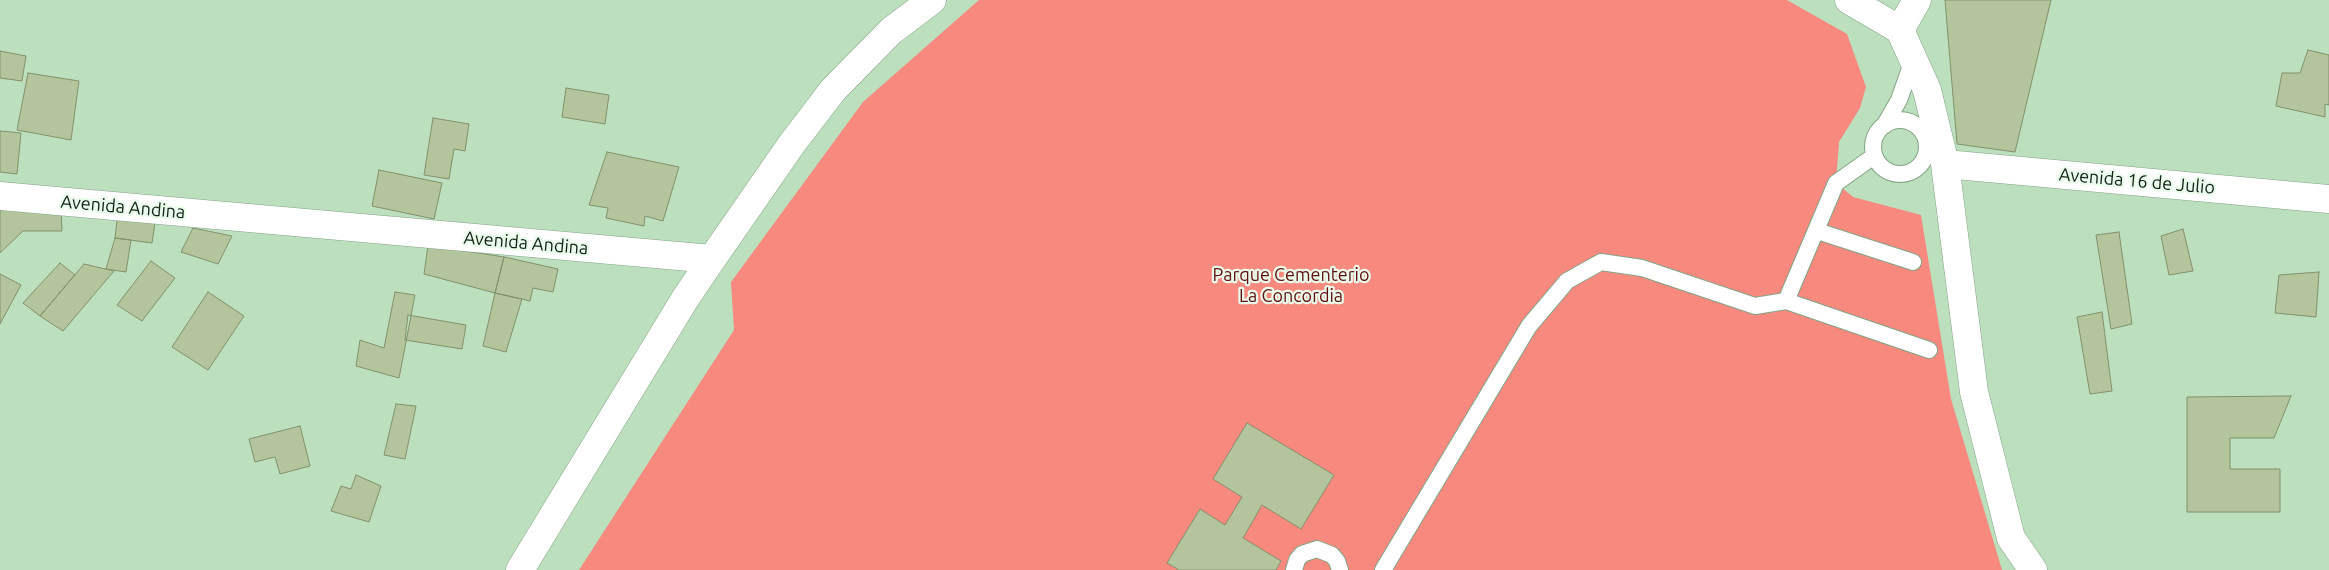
<!DOCTYPE html>
<html>
<head>
<meta charset="utf-8">
<style>
	body { margin:0 }
	canvas { display:block; background:#bcdfbe }
</style>
</head>
<body>
<canvas width="2329" height="570"></canvas>
<script>
const ctx = document.querySelector('canvas').getContext('2d');
ctx.lineJoin = 'round';
function paint(path, color) { ctx.fillStyle = color; ctx.fill(path, 'evenodd'); }
const toPath = rows => new Path2D(rows.map(r => 'M' + r).join(''));
function stroke(path, color, width, dash) { ctx.strokeStyle = color; ctx.lineWidth = width; ctx.lineCap = dash ? 'butt' : 'round'; ctx.setLineDash(dash || []); ctx.stroke(path); }
function write(font, color, halo, rows, align = 'center') {
  ctx.font = font + ' Ubuntu,sans-serif'; ctx.lineWidth = 4.5; ctx.setLineDash([]); ctx.textBaseline = 'middle'; ctx.strokeStyle = halo; ctx.fillStyle = color; for (const [text, x, y, turn = 0] of rows) {
    ctx.save(); ctx.translate(x, y); ctx.rotate((+turn || 0) * Math.PI / 180); ctx.textAlign = isNaN(turn) ? turn : align; if (halo) ctx.strokeText(text, 0, 0); ctx.fillText(text, 0, 0); ctx.restore();
  }
}
paint(toPath([
	[979,0,1787,0,1847,34,1866,87,1860,108,1839,142,1836,183,1853,197,1921,215,1951,399,2002,570,579,570,734,330,731,282,863,102]
]), '#f8897e');
const building = toPath([
	[1945,0,2051,0,2015,152,1957,144,1945,0],
	[2308,50,2329,55,2329,105,2325,104,2325,117,2276,106,2282,73,2300,73,2308,50],
	[0,51,26,56,22,81,0,78,0,51],
	[28,73,79,81,71,140,17,130,28,73],
	[566,88,609,95,605,124,562,117,566,88],
	[433,118,469,124,465,151,454,149,449,179,424,175,433,118],
	[0,131,21,133,17,174,0,172,0,131],
	[607,152,679,167,663,221,645,216,644,226,606,218,608,208,589,205,607,152],
	[379,170,442,183,434,219,372,206,379,170],
	[0,202,61,204,62,231,23,231,0,253,0,202],
	[118,212,156,216,152,243,115,238,118,212],
	[193,228,232,236,218,264,181,252,193,228],
	[2183,229,2193,271,2169,275,2161,236,2183,229],
	[2119,232,2132,324,2111,329,2096,235,2119,232],
	[115,238,131,240,126,272,106,269,115,238],
	[428,245,504,257,495,293,424,274,428,245],
	[504,257,558,269,553,292,533,288,530,301,495,293,504,257],
	[151,261,175,278,142,321,117,305,151,261],
	[60,263,75,275,40,316,23,303,60,263],
	[84,264,114,271,63,331,40,316,84,264],
	[2319,272,2316,317,2275,313,2279,275,2319,272],
	[0,274,21,285,0,324,0,274],
	[208,292,244,316,208,370,172,347,208,292],
	[395,292,415,295,399,378,356,366,360,340,384,348,395,292],
	[495,293,522,299,506,352,483,346,495,293],
	[2102,312,2112,391,2090,394,2077,317,2102,312],
	[408,315,466,325,462,349,405,340,408,315],
	[2291,396,2274,438,2230,438,2230,469,2280,469,2280,512,2187,512,2187,397,2291,396],
	[396,404,416,406,405,459,384,455,396,404],
	[1247,423,1334,475,1301,529,1262,505,1243,538,1281,561,1276,570,1179,570,1167,563,1200,509,1225,525,1242,497,1213,479,1247,423],
	[300,426,310,466,280,474,275,457,255,462,249,439,300,426],
	[356,475,381,486,369,522,331,511,341,486,351,489,356,475]
]);
paint(building, '#b4c59d');
stroke(building, '#81916b', 1);
const lane = toPath([
	'1873 147a27 27 0 1 1 54 0a27 27 0 1 1-54 0Z',
	[1884,126,1899,100,1913,60],
	[1817,231,1913,262],
	[1786,301,1929,350],
	[1294,570,1297,560,1302,554,1317,549,1332,555,1337,561,1340,570],
	[1383,570,1529,326,1567,281,1601,262,1642,268,1755,306,1786,301,1836,183,1874,156]
]);
const street = toPath([
	[1900,30,1917,0],
	[520,570,685,299,712,259]
]);
const secondary = toPath([
	[1849,0,1900,30,1927,90,1945,164,1974,392,2011,538,2033,570],
	[1945,164,2329,199],
	[0,196,712,259,791,145,833,90,891,31,932,0]
]);
stroke(lane, '#83a485', 18);
stroke(street, '#83a485', 29);
stroke(secondary, '#83a485', 29);
stroke(lane, '#fff', 16);
stroke(street, '#fff', 28);
stroke(secondary, '#fff', 28);
write('18px', '#152216', '#e9fbea', [
	["Avenida 16 de Julio",2137,181,5],
	["Avenida Andina",123,207,5],
	["Avenida Andina",526,243,5]
]);
write('18px', '#601010', '#e9fbea', [
	["Parque Cementerio",1291,275],
	["La Concordia",1291,296]
]);
</script>
</body>
</html>
